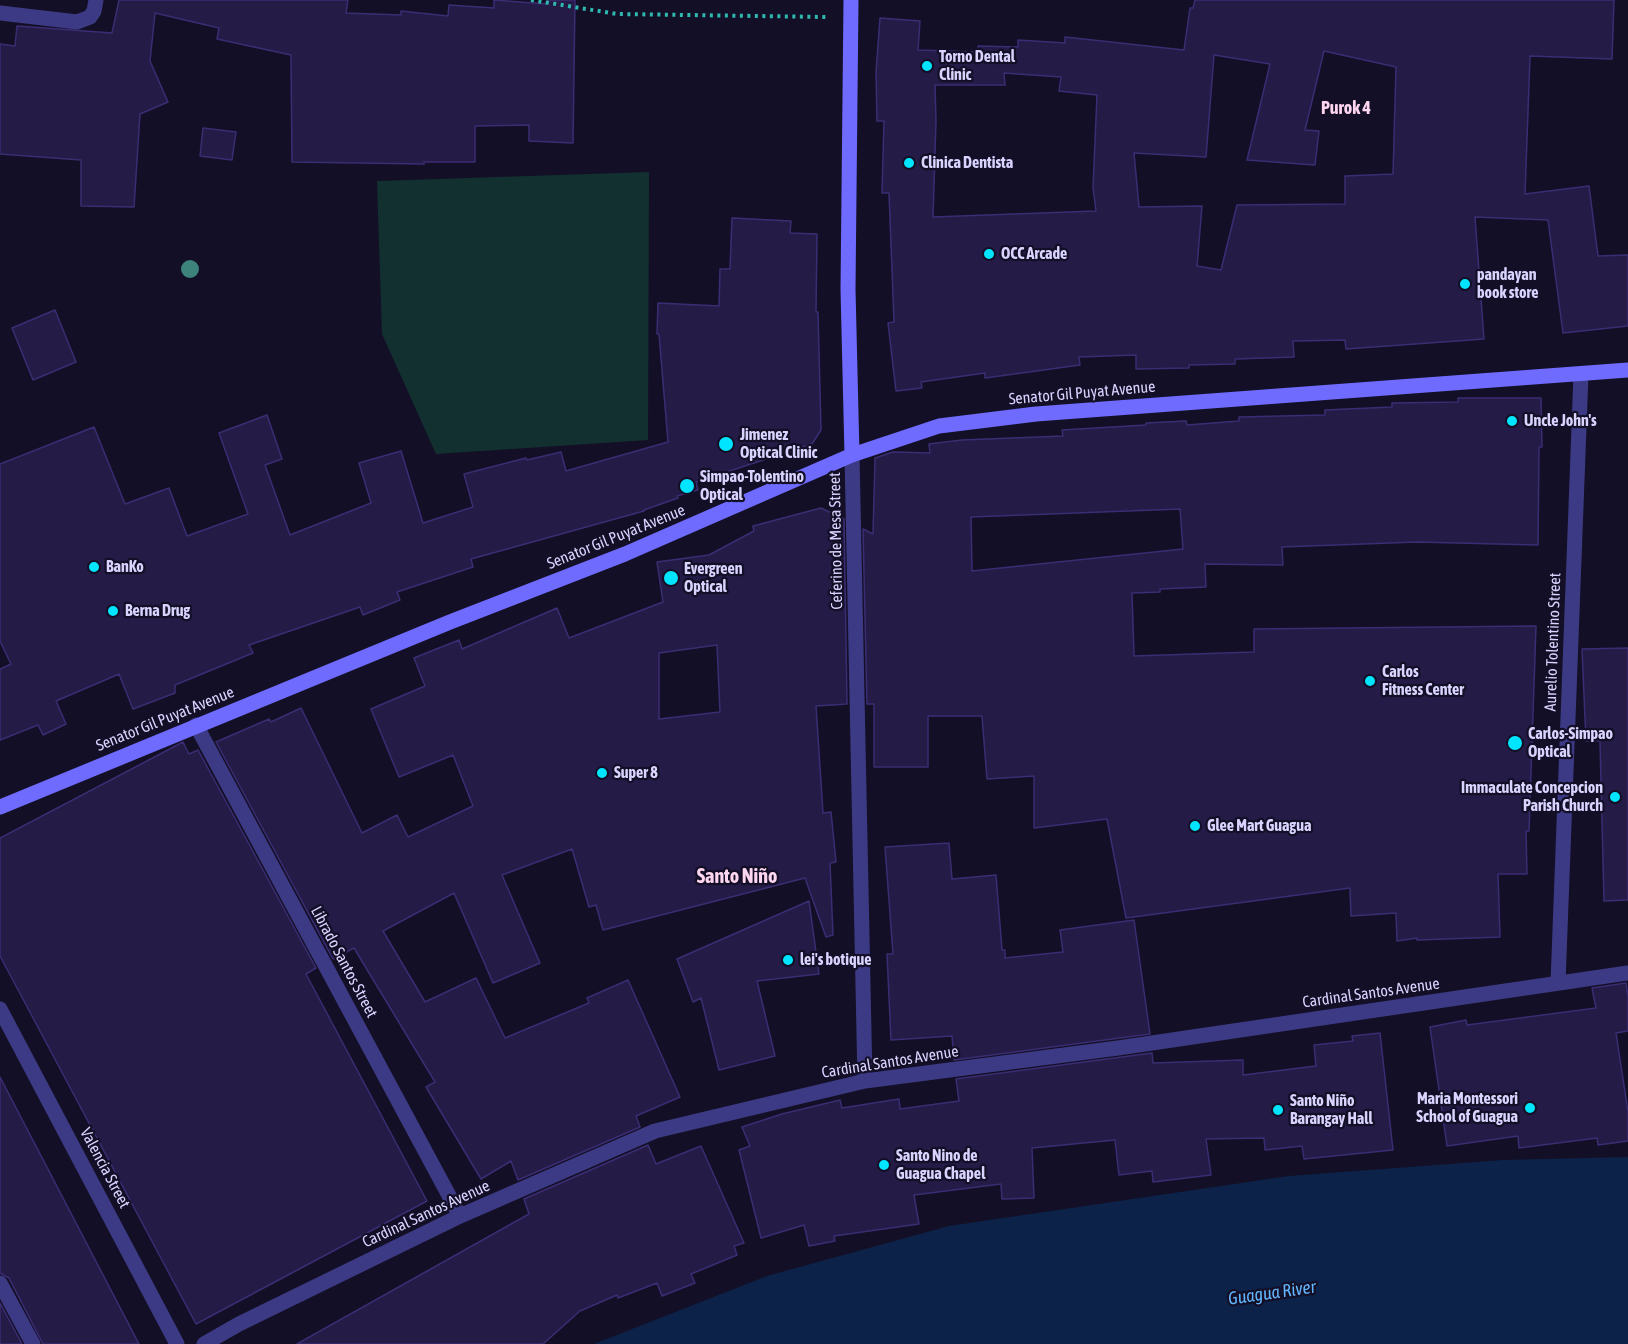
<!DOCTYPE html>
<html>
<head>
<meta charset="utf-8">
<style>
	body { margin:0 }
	canvas { display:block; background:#130f26 }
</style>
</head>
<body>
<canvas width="1628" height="1344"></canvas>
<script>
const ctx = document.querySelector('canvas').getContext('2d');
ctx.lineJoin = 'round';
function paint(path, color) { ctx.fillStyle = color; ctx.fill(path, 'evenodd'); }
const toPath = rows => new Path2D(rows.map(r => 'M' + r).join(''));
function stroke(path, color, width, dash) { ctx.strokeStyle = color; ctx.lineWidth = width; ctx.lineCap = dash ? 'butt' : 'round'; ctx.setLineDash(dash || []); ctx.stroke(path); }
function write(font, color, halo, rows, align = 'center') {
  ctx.font = font + ' "Asap Condensed",sans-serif'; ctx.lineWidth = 4.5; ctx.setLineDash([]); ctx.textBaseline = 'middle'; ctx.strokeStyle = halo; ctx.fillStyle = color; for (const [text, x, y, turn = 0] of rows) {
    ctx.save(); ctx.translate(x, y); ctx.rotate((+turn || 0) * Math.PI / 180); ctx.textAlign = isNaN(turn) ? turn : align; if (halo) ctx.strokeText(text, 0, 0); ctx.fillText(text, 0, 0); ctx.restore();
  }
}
paint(toPath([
	[649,172,648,440,436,454,382,334,377,181]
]), '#12302f');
paint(toPath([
	[1628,1157,1628,1344,594,1344,767,1276,949,1226,1289,1176,1503,1160]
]), '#0c2248');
const building = toPath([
	[119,0,348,0,346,13,401,15,401,11,448,16,449,5,494,8,494,0,546,4,547,0,575,0,573,143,529,141,529,125,475,126,475,162,424,162,424,164,292,162,291,55,217,39,219,28,155,13,150,61,168,102,140,114,134,207,81,206,81,160,0,154,0,44,15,46,17,26,112,33,119,0],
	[1195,0,1614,0,1612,59,1530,56,1525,194,1589,186,1598,256,1628,255,1628,326,1563,333,1548,220,1475,217,1484,339,1346,349,1345,340,1293,341,1294,357,1235,359,1235,364,1189,365,1189,368,1136,369,1136,355,1079,357,1080,365,985,378,985,373,921,382,922,388,896,391,888,323,894,322,889,193,882,193,884,121,877,121,876,72,880,18,920,21,918,50,978,52,978,46,1018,47,1018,40,1065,43,1065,37,1184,50,1190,8,1193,8,1195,0],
	[1324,51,1396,67,1393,174,1345,176,1345,204,1237,205,1221,270,1197,266,1202,206,1139,207,1134,153,1206,157,1214,55,1270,64,1247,160,1315,165,1319,131,1305,130,1324,51],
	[1004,73,1061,77,1059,91,1097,95,1093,188,1096,211,933,217,936,121,935,85,1005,85,1004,73],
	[203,128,236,132,232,160,200,156,203,128],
	[732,218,791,221,790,233,817,234,816,312,818,312,821,430,812,444,696,482,698,490,677,496,678,498,644,510,644,511,471,559,473,567,397,592,400,600,363,615,360,607,249,645,253,653,175,685,175,693,133,709,119,674,56,701,66,724,43,735,38,725,0,740,0,669,11,664,0,641,0,464,94,427,125,504,169,488,187,536,248,514,219,433,267,415,282,459,265,465,290,535,371,503,359,463,401,451,423,523,473,507,464,474,526,458,527,460,561,452,566,471,668,442,659,334,657,334,658,303,719,306,720,269,730,269,732,218],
	[55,310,76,362,33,380,12,328,55,310],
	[1458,398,1541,398,1542,447,1539,447,1538,545,1417,542,1282,547,1283,565,1205,564,1206,587,1160,589,1160,592,1132,593,1134,656,1254,652,1254,629,1536,626,1529,831,1526,831,1527,874,1498,874,1500,937,1417,940,1417,938,1397,941,1396,913,1351,916,1350,888,1126,918,1107,819,1034,828,1034,776,987,779,982,716,928,716,928,767,874,767,874,704,867,704,863,529,873,534,875,458,893,452,930,453,929,444,962,440,1063,436,1062,430,1146,425,1146,423,1186,421,1187,425,1239,421,1239,417,1325,415,1325,410,1392,407,1392,403,1458,402,1458,398],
	[1180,509,1183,549,972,571,971,517,1180,509],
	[821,508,844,519,847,704,816,706,823,813,831,812,836,862,830,863,833,935,826,937,805,878,603,930,596,905,589,907,572,849,502,875,540,963,493,983,454,893,383,931,425,1002,476,978,505,1038,589,1003,587,998,628,980,680,1097,636,1116,640,1127,518,1180,511,1161,481,1179,426,1087,435,1082,354,948,333,959,216,742,269,719,271,722,301,708,362,833,397,815,408,837,473,806,453,755,399,777,371,709,425,686,414,658,459,640,462,649,557,608,569,638,663,602,657,562,709,555,754,531,753,526,821,508],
	[717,645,720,712,659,719,659,653,717,645],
	[1628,648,1628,900,1604,901,1600,741,1586,741,1582,649,1628,648],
	[183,742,189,754,198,750,316,968,306,974,427,1201,196,1324,0,956,0,838,183,742],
	[949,843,952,879,996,875,1002,950,1005,950,1005,958,1063,952,1060,930,1134,920,1150,1034,954,1060,952,1036,891,1040,887,954,893,954,885,847,949,843],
	[809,901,819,974,757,981,775,1056,719,1070,701,998,693,1002,677,959,809,901],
	[1626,983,1628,996,1628,1031,1616,1033,1628,1112,1628,1141,1598,1145,1597,1138,1519,1148,1518,1136,1447,1146,1430,1027,1466,1020,1467,1025,1596,1008,1592,988,1626,983],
	[1380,1033,1393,1150,1304,1159,1302,1146,1265,1150,1264,1138,1206,1139,1211,1175,1153,1182,1152,1171,1119,1175,1115,1140,1032,1148,1034,1198,1002,1199,1001,1184,914,1195,919,1224,834,1236,835,1241,809,1246,804,1225,761,1238,739,1150,750,1146,742,1127,782,1114,840,1100,842,1108,899,1099,900,1109,959,1101,956,1079,1152,1053,1153,1063,1243,1060,1243,1075,1316,1066,1314,1045,1353,1041,1352,1036,1380,1033],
	[0,1077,139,1344,43,1344,9,1278,0,1273,0,1077],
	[648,1145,656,1164,701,1146,744,1243,734,1246,737,1255,691,1274,695,1283,662,1296,657,1283,618,1298,617,1295,580,1311,543,1344,297,1344,529,1214,524,1199,648,1145],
	[0,1303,22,1344,0,1344,0,1303]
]);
paint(building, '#241b47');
stroke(building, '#3b2d73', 1.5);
stroke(toPath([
	[531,0,617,14,826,17]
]), '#2fb8b0', 4, [3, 4.5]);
stroke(toPath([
	[0,13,77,22,90,17,94,11,96,0],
	[852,455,865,1081],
	[196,725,460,1216],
	[1558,983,1581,374],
	[0,1009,177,1344],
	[0,1283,33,1344],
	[204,1344,239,1324,460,1216,655,1131,865,1081,1118,1048,1628,973]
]), '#3d3a85', 15);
stroke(toPath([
	[851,0,848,289,852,455],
	[0,807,450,622,625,554,852,455,939,426,1036,414,1628,370]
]), '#6f6bff', 15);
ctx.fillStyle = '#3d827b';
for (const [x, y] of [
	[190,269]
]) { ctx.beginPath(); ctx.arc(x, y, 9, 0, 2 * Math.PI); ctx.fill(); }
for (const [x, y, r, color] of [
	[927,66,6,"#00e5ff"],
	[909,163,6,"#00e5ff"],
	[989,254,6,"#00e5ff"],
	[1465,284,6,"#00e5ff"],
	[1512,421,6,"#00e5ff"],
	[726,444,8,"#00e5ff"],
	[687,486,8,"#00e5ff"],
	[94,567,6,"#00e5ff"],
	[671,578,8,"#00e5ff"],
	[113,611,6,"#00e5ff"],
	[1370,681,6,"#00e5ff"],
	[1515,743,8,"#00e5ff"],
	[602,773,6,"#00e5ff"],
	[1615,797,6,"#00e5ff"],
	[1195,826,6,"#00e5ff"],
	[788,960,6,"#00e5ff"],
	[1530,1108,6,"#00e5ff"],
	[1278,1110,6,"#00e5ff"],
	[884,1165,6,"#00e5ff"]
]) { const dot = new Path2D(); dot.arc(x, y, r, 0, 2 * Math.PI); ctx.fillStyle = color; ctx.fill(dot); stroke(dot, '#130f26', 2); }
write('bold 16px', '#d9d4ff', '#130f26', [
	["Torno Dental",939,57],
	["Clinic",939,75],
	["Clinica Dentista",921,163],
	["OCC Arcade",1001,254],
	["pandayan",1477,275],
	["book store",1477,293],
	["Uncle John's",1524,421],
	["Jimenez",740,435],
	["Optical Clinic",740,453],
	["Simpao-Tolentino",700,477],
	["Optical",700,495],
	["BanKo",106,567],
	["Evergreen",684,569],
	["Optical",684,587],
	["Berna Drug",125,611],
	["Carlos",1382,672],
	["Fitness Center",1382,690],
	["Carlos-Simpao",1528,734],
	["Optical",1528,752],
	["Super 8",614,773],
	["Immaculate Concepcion",1603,788,"right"],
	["Parish Church",1603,806,"right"],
	["Glee Mart Guagua",1207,826],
	["lei's botique",800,960],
	["Maria Montessori",1518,1099,"right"],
	["School of Guagua",1518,1117,"right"],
	["Santo Niño",1290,1101],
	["Barangay Hall",1290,1119],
	["Santo Nino de",896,1156],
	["Guagua Chapel",896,1174]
], 'left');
write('16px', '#d9d4ff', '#130f26', [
	["Senator Gil Puyat Avenue",1082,393,-5],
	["Senator Gil Puyat Avenue",616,537,-22],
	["Ceferino de Mesa Street",836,541,-91],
	["Aurelio Tolentino Street",1553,642,-88],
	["Senator Gil Puyat Avenue",165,719,-22],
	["Librado Santos Street",344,962,62],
	["Cardinal Santos Avenue",1371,993,-8],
	["Cardinal Santos Avenue",890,1062,-9],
	["Valencia Street",105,1168,62],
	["Cardinal Santos Avenue",426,1214,-25]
]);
write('bold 18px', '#ffd6f0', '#130f26', [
	["Purok 4",1346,108]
]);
write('italic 18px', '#62b6ff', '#130f26', [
	["Guagua River",1272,1293,-8]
]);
write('bold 20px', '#ffd6f0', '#130f26', [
	["Santo Niño",737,877]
]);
</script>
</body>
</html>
